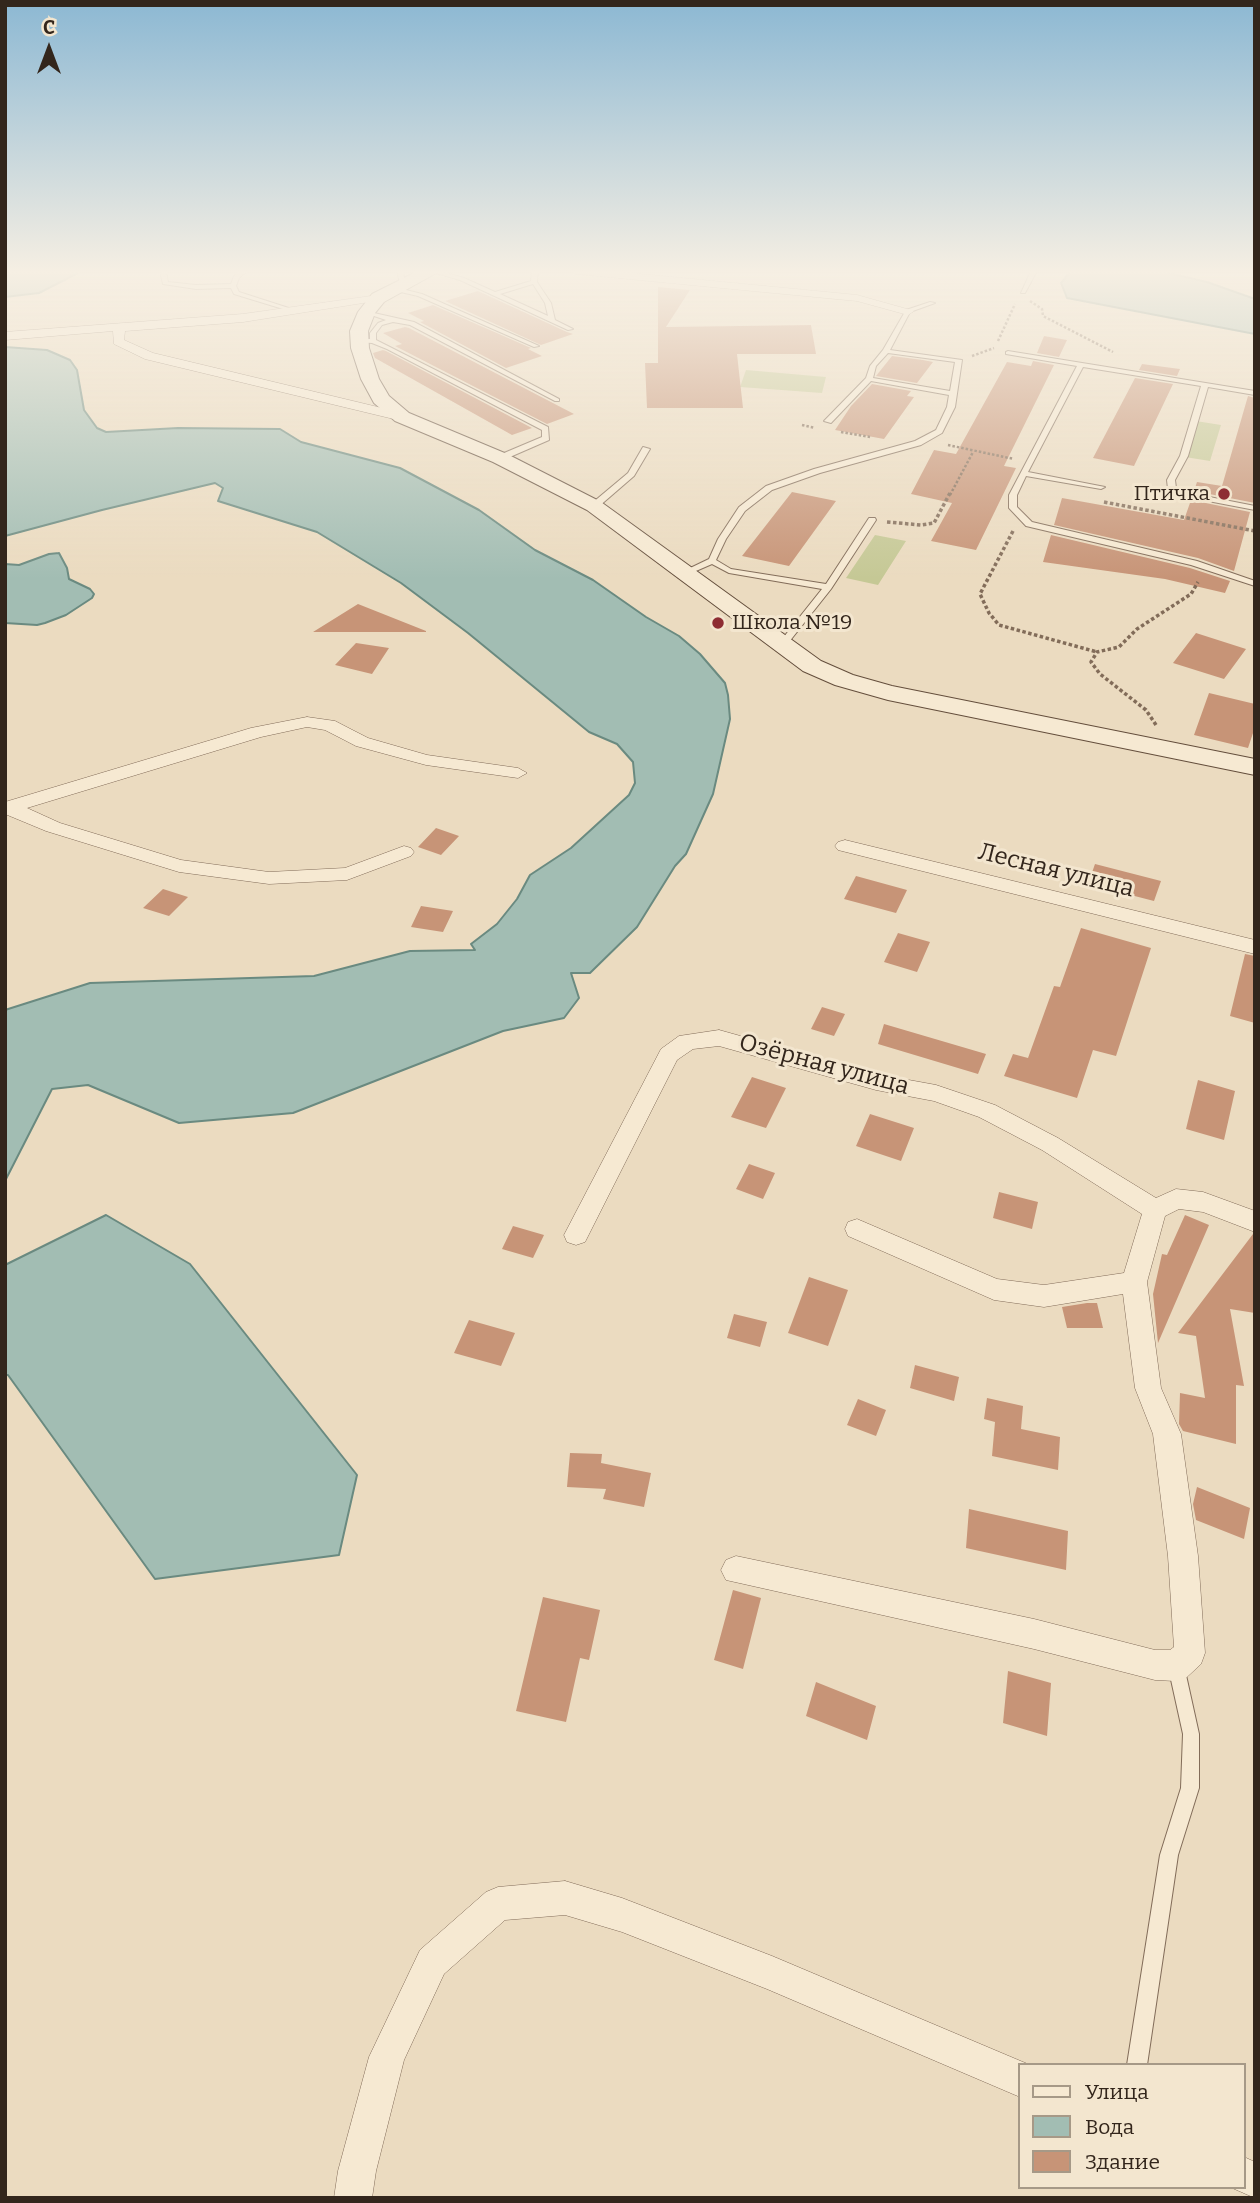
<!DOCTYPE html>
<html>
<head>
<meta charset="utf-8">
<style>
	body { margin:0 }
	#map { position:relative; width:1260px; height:2203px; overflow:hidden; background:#ebdbc0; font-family:Bitter,serif }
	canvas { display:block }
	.frame { position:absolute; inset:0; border:7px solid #33261c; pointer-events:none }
	.legend { position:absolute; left:1018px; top:2063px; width:228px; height:126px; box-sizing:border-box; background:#f3e6cf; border:2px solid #a69987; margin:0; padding:9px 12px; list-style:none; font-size:21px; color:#33261c }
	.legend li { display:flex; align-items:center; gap:14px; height:35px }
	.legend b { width:35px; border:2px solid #a69987 }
	.north { position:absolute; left:14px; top:14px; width:70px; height:70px; -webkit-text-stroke:5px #f3e6cf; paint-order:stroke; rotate:0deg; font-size:19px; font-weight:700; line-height:28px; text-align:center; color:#33261c }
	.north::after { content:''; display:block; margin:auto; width:24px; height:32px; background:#33261c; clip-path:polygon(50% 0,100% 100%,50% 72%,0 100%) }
</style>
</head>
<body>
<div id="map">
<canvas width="1260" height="2203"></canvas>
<div class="frame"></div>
<ul class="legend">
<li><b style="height:9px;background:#f6e9d2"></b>Улица</li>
<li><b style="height:19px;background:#a2bdb3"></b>Вода</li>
<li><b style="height:19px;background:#c79477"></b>Здание</li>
</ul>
<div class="north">С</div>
</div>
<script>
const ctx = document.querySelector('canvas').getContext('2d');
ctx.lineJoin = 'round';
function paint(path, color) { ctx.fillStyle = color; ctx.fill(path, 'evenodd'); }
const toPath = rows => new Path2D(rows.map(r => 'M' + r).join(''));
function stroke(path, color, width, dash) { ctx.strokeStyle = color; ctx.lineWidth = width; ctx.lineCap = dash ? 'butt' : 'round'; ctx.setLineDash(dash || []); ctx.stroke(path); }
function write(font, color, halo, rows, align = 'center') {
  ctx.font = font + ' Bitter,serif'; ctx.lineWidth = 6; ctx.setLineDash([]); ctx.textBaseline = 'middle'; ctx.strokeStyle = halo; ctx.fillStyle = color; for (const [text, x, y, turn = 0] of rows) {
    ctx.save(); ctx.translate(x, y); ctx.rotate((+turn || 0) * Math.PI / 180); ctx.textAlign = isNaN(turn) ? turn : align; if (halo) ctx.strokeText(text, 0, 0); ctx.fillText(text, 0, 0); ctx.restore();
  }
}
paint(toPath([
	[746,370,826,377,822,393,740,387],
	[1196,421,1221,425,1210,461,1185,457],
	[875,535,906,541,878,585,846,578]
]), '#c5c895');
const water = toPath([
	[5,271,82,271,39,293,5,297,5,271],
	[1071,271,1160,271,1207,282,1255,299,1255,334,1067,298,1061,283,1071,271],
	[5,347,47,350,70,360,77,370,84,410,97,428,106,432,178,428,280,429,301,442,400,468,479,510,535,550,593,580,646,617,679,636,700,654,725,683,728,695,730,719,713,794,686,854,675,866,637,927,590,973,571,973,579,998,564,1018,503,1031,293,1113,179,1123,88,1085,52,1089,5,1181,5,1010,90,983,314,976,410,951,475,950,471,944,497,924,517,899,530,875,571,848,629,795,635,783,633,762,617,744,589,732,468,633,401,583,317,532,218,501,223,488,215,483,102,510,5,536,5,347],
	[59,553,67,568,69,579,90,589,94,594,92,598,66,615,45,623,37,625,5,623,5,564,19,565,49,554,59,553],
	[106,1215,190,1264,357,1475,339,1555,155,1579,8,1375,5,1375,5,1265,106,1215]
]);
paint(water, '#a2bdb3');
stroke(water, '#6a8a80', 2);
paint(toPath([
	[658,287,690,290,666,327,811,325,816,354,737,354,743,408,647,408,645,363,658,363],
	[478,291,567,332,573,334,541,345,445,301],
	[433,305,531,348,528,349,542,356,506,368,420,322,424,321,408,313],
	[405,327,409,328,574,414,547,424,395,346,402,344,383,333],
	[1044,336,1067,340,1059,357,1037,353],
	[383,350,386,351,532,428,512,435,375,358,373,353],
	[892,356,923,360,933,362,917,383,876,376],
	[1033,361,1054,365,1004,466,1016,468,976,550,931,541,952,503,911,494,934,450,956,454,1007,362,1031,366],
	[1142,364,1180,369,1177,376,1139,370],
	[1135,378,1173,384,1134,466,1093,458],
	[872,384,911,391,907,396,914,397,884,439,835,430,851,406],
	[1248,396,1255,398,1255,503,1194,491,1197,482,1222,486],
	[792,492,836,501,789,566,742,556],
	[1062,498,1184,520,1191,500,1250,512,1234,571,1198,558,1054,525],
	[1051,535,1190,568,1230,581,1225,593,1165,579,1043,562],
	[358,604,426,631,426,632,313,632],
	[1196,633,1246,649,1224,679,1173,663],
	[356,643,389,648,372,674,335,665],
	[1209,693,1255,704,1255,727,1248,748,1194,735],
	[436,828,459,836,441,855,418,847],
	[1095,864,1161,881,1154,901,1088,884],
	[856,876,907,890,896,913,844,899],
	[163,889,188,897,169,916,143,908],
	[421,906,453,911,443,932,411,927],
	[1081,928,1151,948,1116,1056,1093,1050,1077,1098,1004,1076,1013,1054,1028,1058,1054,986,1060,987],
	[898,933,930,942,917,972,884,962],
	[1245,954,1255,956,1255,1023,1230,1016],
	[822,1007,845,1014,834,1036,811,1029],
	[884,1024,986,1054,978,1074,878,1044],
	[752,1077,786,1088,766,1128,731,1117],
	[1198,1080,1235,1091,1224,1140,1186,1129],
	[870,1114,914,1128,901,1161,856,1146],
	[749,1164,775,1173,763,1199,736,1189],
	[999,1192,1038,1202,1032,1229,993,1218],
	[1185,1215,1209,1225,1158,1343,1153,1294,1162,1254,1167,1255],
	[513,1226,544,1235,533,1258,502,1249],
	[1253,1234,1255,1313,1230,1309,1244,1386,1236,1385,1236,1444,1183,1431,1179,1424,1180,1393,1205,1398,1196,1336,1178,1333],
	[809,1277,848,1290,828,1346,788,1333],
	[1087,1303,1097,1303,1103,1328,1067,1328,1062,1307],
	[734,1314,767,1322,760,1347,727,1338],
	[469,1320,515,1333,501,1366,454,1353],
	[915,1365,959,1377,954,1401,910,1388],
	[987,1398,1023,1406,1021,1429,1060,1437,1058,1470,992,1456,995,1422,984,1419],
	[858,1399,886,1410,876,1436,847,1425],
	[570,1453,602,1454,601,1463,651,1473,644,1507,603,1499,606,1489,567,1487],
	[1197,1487,1250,1508,1244,1539,1196,1520,1193,1504],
	[969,1509,1068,1531,1066,1570,966,1548],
	[733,1590,761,1598,743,1669,714,1660],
	[543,1597,600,1610,589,1660,580,1658,566,1722,516,1711],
	[1008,1671,1051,1683,1047,1736,1003,1723],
	[816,1682,876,1706,867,1740,806,1716]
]), '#c79477');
const lane = toPath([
	[160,271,166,271,168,282,196,285,231,284,234,276,240,271,247,271,239,278,236,286,239,292,298,311,293,312,234,294,231,288,196,289,163,284,160,271],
	[397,271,403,271,405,284,400,283,397,271],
	[429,271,439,271,464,278,495,292,531,281,532,271,538,271,537,282,551,303,555,320,573,329,568,330,460,280,429,271],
	[533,284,545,303,548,316,500,294,533,284],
	[1031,271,1037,271,1025,293,1021,293,1031,271],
	[394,287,422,294,539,346,534,347,418,296,392,290,394,287],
	[930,302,935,303,910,312,890,350,962,360,955,407,942,433,921,445,820,473,772,490,745,511,726,539,716,560,731,569,826,584,869,518,875,518,876,520,831,589,785,647,779,647,779,643,822,589,729,573,712,564,689,574,682,572,709,559,718,539,739,507,766,486,814,469,915,441,936,430,947,407,949,395,871,381,831,423,824,421,866,378,870,366,883,350,906,310,930,302],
	[888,353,955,362,950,391,873,378,876,366,888,353],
	[365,311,414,322,559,399,559,401,555,401,410,325,393,322,382,325,376,333,376,340,548,427,549,440,503,460,497,460,497,456,542,437,542,430,387,349,372,343,357,342,357,340,370,339,370,333,378,323,386,320,365,313,365,311],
	[1008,351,1255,391,1255,395,1208,387,1188,456,1175,480,1176,488,1184,492,1255,506,1255,510,1182,496,1168,489,1167,480,1180,456,1201,386,1083,367,1028,472,1105,487,1101,489,1026,476,1017,495,1017,507,1032,522,1197,561,1255,581,1255,586,1191,565,1026,526,1009,508,1009,495,1077,366,1006,354,1006,352,1008,351],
	[643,447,650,449,634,476,597,508,591,508,591,504,628,473,643,447],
	[1176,1658,1182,1660,1184,1666,1199,1734,1199,1788,1178,1855,1147,2065,1127,2065,1160,1855,1181,1788,1183,1734,1168,1666,1170,1660,1176,1658]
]);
const street = toPath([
	[570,271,611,271,857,295,914,311,908,315,857,301,576,274,570,271],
	[378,295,384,298,382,300,243,322,125,331,124,340,153,353,407,414,407,420,402,421,145,359,114,344,113,331,5,340,5,332,243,314,378,295],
	[307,717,335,721,368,738,427,755,518,768,527,773,518,778,426,765,356,746,325,730,307,727,261,737,27,808,60,823,181,860,269,872,345,868,404,846,411,848,414,852,411,856,347,880,269,884,179,872,46,831,5,814,5,802,251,728,307,717],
	[845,840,1255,940,1255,954,838,850,835,846,838,842,845,840],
	[719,1030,876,1074,936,1085,995,1105,1058,1138,1156,1198,1176,1189,1203,1192,1255,1211,1255,1232,1203,1212,1179,1209,1165,1216,1147,1282,1161,1388,1181,1434,1198,1556,1205,1653,1201,1664,1187,1677,1176,1681,1155,1680,1034,1649,726,1580,721,1570,726,1560,736,1556,1034,1619,1155,1650,1170,1650,1174,1647,1168,1556,1153,1434,1135,1388,1123,1294,1044,1307,994,1300,848,1236,845,1229,848,1222,857,1219,997,1279,1044,1285,1124,1273,1142,1214,1042,1150,979,1117,934,1101,876,1090,719,1046,693,1049,677,1060,585,1242,576,1245,567,1242,564,1235,661,1049,679,1036,719,1030],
	[565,1881,622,1898,772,1956,1030,2065,1020,2065,1020,2097,767,1989,622,1932,565,1915,505,1920,444,1974,404,2060,376,2171,372,2198,334,2198,338,2171,369,2057,420,1950,486,1892,498,1887,565,1881],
	[1244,2157,1255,2162,1255,2198,1230,2187,1244,2187,1244,2157]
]);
const secondary = toPath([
	[418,271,440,271,384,302,375,313,368,331,369,348,379,379,389,396,409,413,507,454,601,502,821,661,853,675,892,686,1255,759,1255,775,888,700,835,685,803,671,587,510,493,462,395,421,374,403,361,379,351,348,350,331,358,312,372,294,418,271]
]);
stroke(lane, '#826c59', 2);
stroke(street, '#826c59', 1);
stroke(secondary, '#644e3c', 2);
stroke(toPath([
	[1030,301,1042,309,1043,316,1113,352],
	[998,341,1015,304],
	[972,356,994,348],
	[802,425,815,428],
	[841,432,870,437],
	[948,445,1014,459],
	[950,495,973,452]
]), '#826c59', 2.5, [2.5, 2]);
stroke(toPath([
	[1104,502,1255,531],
	[887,522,921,525,934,523,950,493],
	[1013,531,980,594,989,613,999,625,1097,652],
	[1156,725,1146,710,1100,674,1091,662,1097,652,1119,647,1137,629,1191,594,1198,582]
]), '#826c59', 3.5, [3.5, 2.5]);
paint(lane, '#f6e9d2');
paint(street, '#f6e9d2');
paint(secondary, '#f6e9d2');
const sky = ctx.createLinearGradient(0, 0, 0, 579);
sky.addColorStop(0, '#8cb8d3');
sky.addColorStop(0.47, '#f6efe3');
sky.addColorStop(1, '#f6efe300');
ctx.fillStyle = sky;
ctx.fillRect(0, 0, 1260, 579);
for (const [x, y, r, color] of [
	[1224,494,7,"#8e2d33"],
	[718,623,7,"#8e2d33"]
]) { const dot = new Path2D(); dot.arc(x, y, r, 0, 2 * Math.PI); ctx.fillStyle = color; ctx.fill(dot); stroke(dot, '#f3e6cf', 2.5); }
write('21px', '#33261c', '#f3e6cf', [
	["Птичка",1210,494],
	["Школа №19",732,623,"left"]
], 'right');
write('24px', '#33261c', '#f3e6cf', [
	["Лесная улица",1056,871,14],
	["Озёрная улица",824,1065,15]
]);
</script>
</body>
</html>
